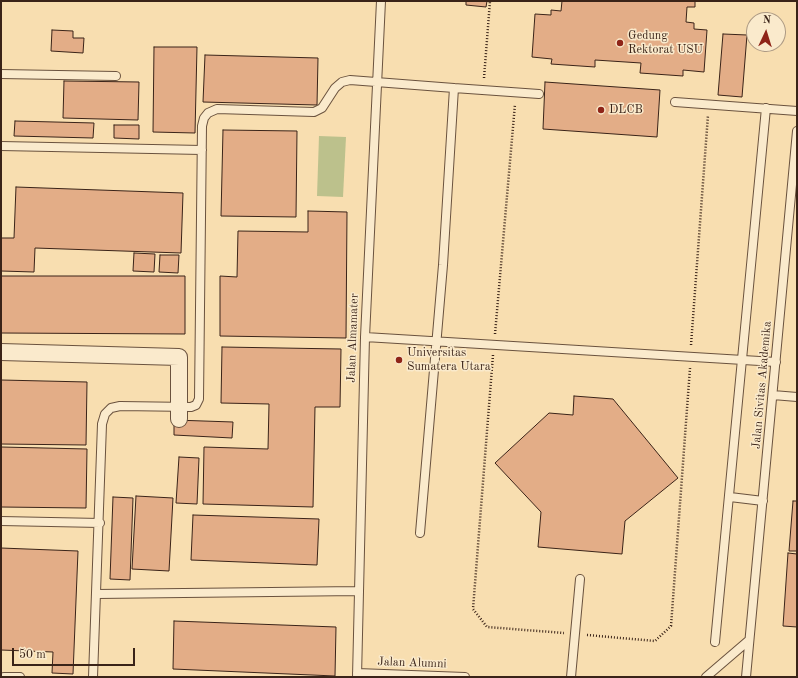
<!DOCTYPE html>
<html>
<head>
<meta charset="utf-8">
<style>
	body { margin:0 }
	#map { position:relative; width:798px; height:678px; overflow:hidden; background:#f8deb0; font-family:"Old Standard TT",serif }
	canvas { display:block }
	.frame { position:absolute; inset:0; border:2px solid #3a2318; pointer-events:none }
	.north { position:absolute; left:746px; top:12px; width:40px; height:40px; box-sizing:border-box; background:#faeacc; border:1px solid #ad9a84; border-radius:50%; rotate:4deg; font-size:11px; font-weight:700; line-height:16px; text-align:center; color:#3a2318 }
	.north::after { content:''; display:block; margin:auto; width:14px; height:18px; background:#8f2418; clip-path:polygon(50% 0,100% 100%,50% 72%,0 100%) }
	.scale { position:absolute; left:12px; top:648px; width:123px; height:18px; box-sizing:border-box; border:2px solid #3a2318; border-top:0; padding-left:5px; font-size:12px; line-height:14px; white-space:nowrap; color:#3a2318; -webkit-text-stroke:3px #faeacc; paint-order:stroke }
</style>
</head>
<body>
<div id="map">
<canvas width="798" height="678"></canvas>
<div class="frame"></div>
<div class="north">N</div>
<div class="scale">50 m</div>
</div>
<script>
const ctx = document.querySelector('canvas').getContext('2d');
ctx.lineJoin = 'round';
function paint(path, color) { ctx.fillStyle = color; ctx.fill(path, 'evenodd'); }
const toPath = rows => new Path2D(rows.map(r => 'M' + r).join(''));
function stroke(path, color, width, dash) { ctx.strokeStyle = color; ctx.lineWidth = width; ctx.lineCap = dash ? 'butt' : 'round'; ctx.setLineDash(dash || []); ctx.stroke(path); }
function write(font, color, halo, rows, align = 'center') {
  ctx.font = font + ' "Old Standard TT",serif'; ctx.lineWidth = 3; ctx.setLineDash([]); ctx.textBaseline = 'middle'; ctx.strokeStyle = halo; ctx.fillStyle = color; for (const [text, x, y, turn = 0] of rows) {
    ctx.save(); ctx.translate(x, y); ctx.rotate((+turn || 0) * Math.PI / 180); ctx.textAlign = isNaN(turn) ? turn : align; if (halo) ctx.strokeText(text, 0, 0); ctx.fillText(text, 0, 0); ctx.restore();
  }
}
paint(toPath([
	[319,136,346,137,343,197,317,196]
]), '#bcc18c');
const building = toPath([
	[466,1,487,1,486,7,466,5,466,1],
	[562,1,695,1,695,7,687,7,686,22,694,23,694,29,707,30,704,72,683,70,683,76,640,73,641,63,595,60,595,67,551,64,552,59,532,57,535,14,551,15,551,10,561,11,562,1],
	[52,30,73,31,73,38,84,38,83,53,51,51,52,30],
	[723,34,747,35,742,97,718,95,723,34],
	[154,47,197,47,195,133,153,132,154,47],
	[205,55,318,58,317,105,203,102,205,55],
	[64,81,139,82,138,120,63,118,64,81],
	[545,82,660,90,657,137,543,129,545,82],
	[15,121,94,123,93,138,14,136,15,121],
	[114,125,139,125,139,139,114,138,114,125],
	[223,130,297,131,296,217,221,216,223,130],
	[16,187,183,193,181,253,35,248,34,272,1,271,1,238,14,238,16,187],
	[308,211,347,212,346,338,220,336,220,276,237,277,238,231,308,232,308,211],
	[134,253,155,254,154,272,133,271,134,253],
	[160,255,179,255,178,273,159,272,160,255],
	[1,276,185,276,185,334,1,333,1,276],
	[222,347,341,349,340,407,315,407,313,507,203,504,204,447,268,449,269,404,221,403,222,347],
	[1,380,87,382,86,445,1,444,1,380],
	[574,396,613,399,678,478,625,521,622,554,538,547,541,512,495,463,549,413,573,415,574,396],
	[174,420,233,422,232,438,174,435,174,420],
	[1,447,87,449,86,508,1,507,1,447],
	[179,457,199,458,197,504,176,503,179,457],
	[136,496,173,498,169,571,132,569,136,496],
	[113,497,133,498,130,580,110,579,113,497],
	[793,501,797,501,797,551,789,551,793,501],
	[193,515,319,519,317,565,191,560,193,515],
	[1,548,78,551,73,674,52,673,53,652,1,650,1,548],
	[788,553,797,554,797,627,783,626,788,553],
	[174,621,336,627,335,676,173,669,174,621]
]);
paint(building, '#e3ad87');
stroke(building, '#3a2318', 1);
const lane = toPath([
	[1,74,116,76],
	[454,88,539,94],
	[675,102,797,111],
	[1,146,202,150],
	[365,337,776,362],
	[773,395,797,397],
	[730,497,763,501],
	[1,521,100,523],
	[97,594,358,591],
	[715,642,766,108],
	[357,673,465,677],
	[4,677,20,677],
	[93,677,102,424,105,414,111,408,120,406,191,407,196,405,199,399,202,126,204,118,208,113,217,109,314,112,322,108,335,88,342,82,350,80,454,88,443,265,420,533],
	[357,677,365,337,381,1],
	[571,677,580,579],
	[706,677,748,641],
	[746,677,797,131]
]);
const street = toPath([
	[1,352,179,357,179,419]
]);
stroke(lane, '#6a523e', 10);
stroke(street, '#6a523e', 18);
stroke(toPath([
	[484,78,490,1],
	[495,334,515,104],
	[691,345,708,115],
	[493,355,473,609,487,627,564,633],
	[587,635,655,641,671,626,690,368]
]), '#3a2318', 2.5, [1, 2]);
stroke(lane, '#faeacc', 8);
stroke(street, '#faeacc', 16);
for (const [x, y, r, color] of [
	[620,43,4,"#8f2418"],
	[601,110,4,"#8f2418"],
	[399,360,4,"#8f2418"]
]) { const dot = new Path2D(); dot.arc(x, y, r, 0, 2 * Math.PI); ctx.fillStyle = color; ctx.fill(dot); stroke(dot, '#faeacc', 1.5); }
write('12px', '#3a2318', '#faeacc', [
	["Gedung",628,36],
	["Rektorat USU",628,50],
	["DLCB",609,110],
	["Universitas",407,353],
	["Sumatera Utara",407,367]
], 'left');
write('12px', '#3a2318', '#faeacc', [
	["Jalan Almamater",353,338,-88],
	["Jalan Sivitas Akademika",762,385,-85],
	["Jalan Alumni",412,663,2]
]);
</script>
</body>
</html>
